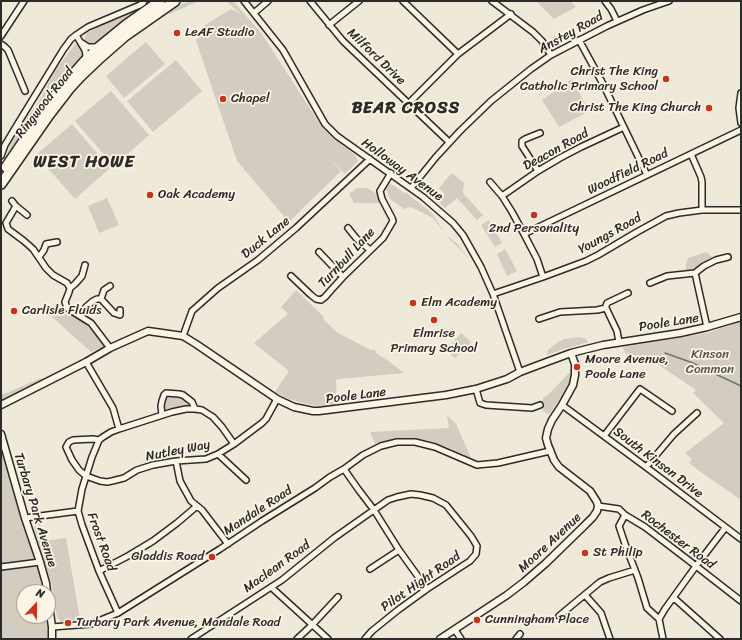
<!DOCTYPE html>
<html>
<head>
<meta charset="utf-8">
<style>
	body { margin:0 }
	#map { position:relative; width:742px; height:640px; overflow:hidden; background:#efe9da; font-family:Sriracha,sans-serif }
	canvas { display:block }
	.frame { position:absolute; inset:0; border:2px solid #2b2b2b; pointer-events:none }
	.north { position:absolute; left:16px; top:584px; width:40px; height:40px; box-sizing:border-box; background:#fcf5e5; border:1px solid #a8a49b; border-radius:50%; rotate:22deg; font-size:11px; font-weight:700; line-height:16px; text-align:center; color:#2b2b2b }
	.north::after { content:''; display:block; margin:auto; width:14px; height:18px; background:#c8321e; clip-path:polygon(50% 0,100% 100%,50% 72%,0 100%) }
</style>
</head>
<body>
<div id="map">
<canvas width="742" height="640"></canvas>
<div class="frame"></div>
<div class="north">N</div>
</div>
<script>
const ctx = document.querySelector('canvas').getContext('2d');
ctx.lineJoin = 'round';
function paint(path, color) { ctx.fillStyle = color; ctx.fill(path, 'evenodd'); }
const toPath = rows => new Path2D(rows.map(r => 'M' + r).join(''));
function stroke(path, color, width, dash) { ctx.strokeStyle = color; ctx.lineWidth = width; ctx.lineCap = dash ? 'butt' : 'round'; ctx.setLineDash(dash || []); ctx.stroke(path); }
function write(font, color, halo, rows, align = 'center') {
  ctx.font = font + ' Sriracha,sans-serif'; ctx.lineWidth = 3.5; ctx.setLineDash([]); ctx.textBaseline = 'middle'; ctx.strokeStyle = halo; ctx.fillStyle = color; for (const [text, x, y, turn = 0] of rows) {
    ctx.save(); ctx.translate(x, y); ctx.rotate((+turn || 0) * Math.PI / 180); ctx.textAlign = isNaN(turn) ? turn : align; if (halo) ctx.strokeText(text, 0, 0); ctx.fillText(text, 0, 0); ctx.restore();
  }
}
paint(toPath([
	[149,1,155,1,97,43,92,45,88,44,85,41,85,36,87,33,104,24,146,6,148,4],
	[191,1,199,1,170,14,168,12,178,5],
	[226,1,233,1,262,34,318,121,333,138,355,155,358,161,345,174,328,156,341,171,289,222,237,161,196,41,205,25,231,9,242,15],
	[536,1,570,1,576,7,554,19],
	[146,42,165,64,124,98,106,76],
	[76,43,79,46,83,52,82,58,37,115,1,169,11,144,23,123,39,101,56,69],
	[176,60,202,91,153,132,127,101],
	[572,79,589,111,559,127,542,100],
	[111,91,149,135,114,166,75,121],
	[72,124,110,168,75,199,36,155],
	[452,173,464,183,463,193,483,215,477,220,457,198,445,208,439,202,445,194,439,188],
	[390,184,396,187,404,193,405,192,432,213,446,235,452,240,457,243,468,258,458,247,450,240,433,218,411,207,404,209,390,199,386,189],
	[357,188,367,188,377,194,380,203,354,203,349,194],
	[107,198,119,225,99,233,88,206],
	[489,220,502,243,495,247,481,225],
	[505,249,517,271,507,276,497,254],
	[706,252,712,257,712,259,699,265,698,267,693,270,686,272,686,264,688,258],
	[296,290,324,317,323,319,338,333,371,350,375,350,376,353,390,362,404,373,338,379,336,380,337,406,331,407,322,407,307,404,289,399,275,392,289,371,254,343,288,314,281,307],
	[42,308,57,312,65,310,84,322,105,346,91,352],
	[741,322,741,500,698,470,689,463,692,459,685,453,724,423,693,393,696,390,653,361,638,362,625,353,623,347,684,337,707,333],
	[461,333,471,342,455,358,446,350],
	[580,337,586,339,588,342,564,349,547,355,547,353,548,350,558,342,564,339],
	[570,372,572,381,569,386,551,412,548,414,544,412,543,411,542,404,543,398,551,392],
	[41,378,43,382,1,402,1,394,4,394],
	[167,396,181,397,184,398,191,407,164,412,165,398],
	[447,416,452,420,456,424,471,458,447,447,429,441,414,438,399,439,387,441,375,444,370,432,449,428],
	[1,448,33,541,47,592,24,592,24,616,48,616,52,639,1,639],
	[41,521,42,541,66,538,80,619,62,622,57,617,51,582,34,528,35,522]
]), '#d2cdc0');
stroke(toPath([
	[665,353,693,363,709,371,741,386]
]), '#75736d', 1.5);
const minor = toPath([
	[244,1,283,50,325,124,337,136,423,197,453,223,463,235,481,267,493,294,520,372],
	[310,1,343,41,449,142],
	[403,1,458,54],
	[492,1,533,32,542,41,551,55],
	[605,1,611,9,617,21],
	[254,13,268,1],
	[329,25,359,1],
	[76,35,85,50,86,55,85,59],
	[1,36,24,1],
	[579,40,603,84,647,175],
	[82,43,88,47,99,47],
	[1,44,5,47,8,50,25,91],
	[741,93,739,108,741,123],
	[409,103,458,54,511,14],
	[691,154,701,177,702,182,702,210],
	[1,156,5,145,17,125,63,50,71,39,76,35,88,27,140,5,143,3,144,1],
	[538,171,522,146,522,141,525,139,540,133],
	[490,182,502,196,512,212,524,234,537,259,543,277],
	[411,188,436,157,460,131,491,101,531,69,551,55,607,26,643,10,669,1],
	[502,196,538,171,560,158,581,147,624,127],
	[12,201,16,206,6,223,8,229,24,241,33,249,46,268,53,275,67,283,70,288,69,292,65,302,67,308,91,323,110,348],
	[16,206,27,215],
	[348,228,356,238,370,250],
	[524,234,741,130],
	[319,252,343,277],
	[39,257,44,250,46,244,57,242],
	[695,273,707,327],
	[291,276,311,295,316,299,321,300,325,297,332,289,343,277,383,238,393,221,392,218,382,199,380,191,391,173],
	[650,283,667,276,695,273,704,266,716,260,728,257],
	[70,288,75,284,82,276,85,265],
	[493,294,543,277,586,261,598,255,637,232,666,216,679,213,702,210,741,210],
	[101,299,104,290,110,286],
	[606,308,617,331,619,342],
	[80,316,86,307,93,301,97,299,101,299,114,313,120,315,120,310],
	[539,319,560,312,597,310,606,308,606,306,607,303,628,293],
	[183,336,192,311,218,288,258,260,296,228,370,159],
	[86,362,113,408,119,429],
	[476,389,480,403,486,405,532,408,540,405],
	[562,405,646,467,741,539],
	[162,415,161,406,162,401,164,395,166,393,179,394,183,395,192,402,195,409],
	[604,436,640,389,672,411],
	[99,440,93,439,73,440,69,442,66,447,72,460,79,470,86,476,100,481,107,482,112,481,124,478,137,470,153,465,176,461,206,459,218,454,234,444,262,423,266,419,277,399],
	[218,454,246,480],
	[176,461,180,481,191,501,202,510,228,544],
	[646,467,674,434,697,413],
	[344,469,358,489,374,510,399,550,427,589],
	[598,506,619,509,625,515,645,527,696,566,741,601],
	[625,515,619,526,625,544,638,578,647,608,659,619,663,639],
	[25,518,78,511],
	[1,567,40,562],
	[370,569,399,550],
	[99,571,128,556,153,541,177,523,197,506],
	[271,587,328,639],
	[585,595,601,613,610,639],
	[674,598,720,639],
	[118,613,99,571,82,525,78,511,82,489,92,457,99,440,103,437,111,432,119,429,172,412,186,409,195,409,202,410,213,417,222,427,234,444],
	[559,616,600,582,609,578,635,570],
	[659,619,665,609,696,566,725,528],
	[52,627,91,624,118,613,220,549,262,521,315,488,330,477,344,469,363,455,381,446,397,442,415,442,435,447,477,465,498,463,550,451],
	[455,630,461,639],
	[191,639,282,580,334,538,388,500,397,497,411,494,420,495,433,498,446,505,471,536,477,546,476,554,470,561,427,589,398,610,372,631,365,639],
	[297,639,312,625,338,597],
	[516,639,520,634]
]);
const tertiary = toPath([
	[1,405,86,362,110,348,148,331,183,336,196,344,277,399,294,407,313,411,319,411,446,395,476,389,507,379,520,372,552,360,571,353,603,345,680,333,707,327,741,317],
	[1,434,25,518,40,562,46,583,47,592],
	[48,598,52,627,52,639],
	[440,639,507,595,524,582,546,563,583,527,593,517,597,511,598,506,597,502,590,491,559,467,554,460,548,445,546,438,548,429,552,420,562,405,573,385,575,375,575,364,571,353]
]);
const trunk = toPath([
	[6,167,48,105,60,89,84,62,99,47,126,25,160,1],
	[1,184,49,115,69,89,80,77,101,57,125,36,175,1]
]);
stroke(minor, '#2b2b2b', 8);
stroke(tertiary, '#2b2b2b', 9);
stroke(trunk, '#2b2b2b', 12);
stroke(minor, '#fcf5e5', 5);
stroke(tertiary, '#fcf5e5', 6);
stroke(trunk, '#fcf5e5', 9);
for (const [x, y, r, color] of [
	[177,33,4,"#c8321e"],
	[666,79,4,"#c8321e"],
	[223,99,4,"#c8321e"],
	[709,108,4,"#c8321e"],
	[150,195,4,"#c8321e"],
	[534,215,4,"#c8321e"],
	[413,303,4,"#c8321e"],
	[14,311,4,"#c8321e"],
	[434,320,4,"#c8321e"],
	[577,367,4,"#c8321e"],
	[585,553,4,"#c8321e"],
	[212,557,4,"#c8321e"],
	[477,620,4,"#c8321e"],
	[68,623,4,"#c8321e"]
]) { const dot = new Path2D(); dot.arc(x, y, r, 0, 2 * Math.PI); ctx.fillStyle = color; ctx.fill(dot); stroke(dot, '#fcf5e5', 1.5); }
write('13px', '#2b2b2b', '#fcf5e5', [
	["LeAF Studio",185,33],
	["Christ The King",658,72,"right"],
	["Catholic Primary School",658,87,"right"],
	["Chapel",231,99],
	["Christ The King Church",701,108,"right"],
	["Oak Academy",158,195],
	["2nd Personality",534,229,"center"],
	["Elm Academy",421,303],
	["Carlisle Fluids",22,311],
	["Elmrise",434,334,"center"],
	["Primary School",434,349,"center"],
	["Moore Avenue,",585,360],
	["Poole Lane",585,375],
	["St Philip",593,553],
	["Gladdis Road",204,557,"right"],
	["Cunningham Place",485,620],
	["Turbary Park Avenue, Mandale Road",76,623]
], 'left');
write('13px', '#2b2b2b', '#fcf5e5', [
	["Anstey Road",571,33,-29],
	["Milford Drive",376,57,44],
	["Ringwood Road",45,103,-52],
	["Deacon Road",556,150,-29],
	["Holloway Avenue",402,170,36],
	["Woodfield Road",628,172,-26],
	["Youngs Road",610,234,-29],
	["Duck Lane",266,238,-39],
	["Turnbull Lane",347,258,-47],
	["Poole Lane",669,323,-9],
	["Poole Lane",356,396,-7],
	["Nutley Way",178,451,-11],
	["South Kinson Drive",658,463,37],
	["Turbary Park Avenue",35,510,73],
	["Mandale Road",258,511,-33],
	["Rochester Road",678,540,37],
	["Frost Road",101,542,70],
	["Moore Avenue",550,543,-43],
	["Maclean Road",277,567,-36],
	["Pilot Hight Road",421,582,-35]
]);
write('13px', '#555450', '#fcf5e5', [
	["Kinson",710,355],
	["Common",710,370]
]);
ctx.letterSpacing = '1px';
write('bold 17px', '#2b2b2b', '#fcf5e5', [
	["BEAR CROSS",406,109],
	["WEST HOWE",84,163]
]);
ctx.letterSpacing = '0px';
</script>
</body>
</html>
